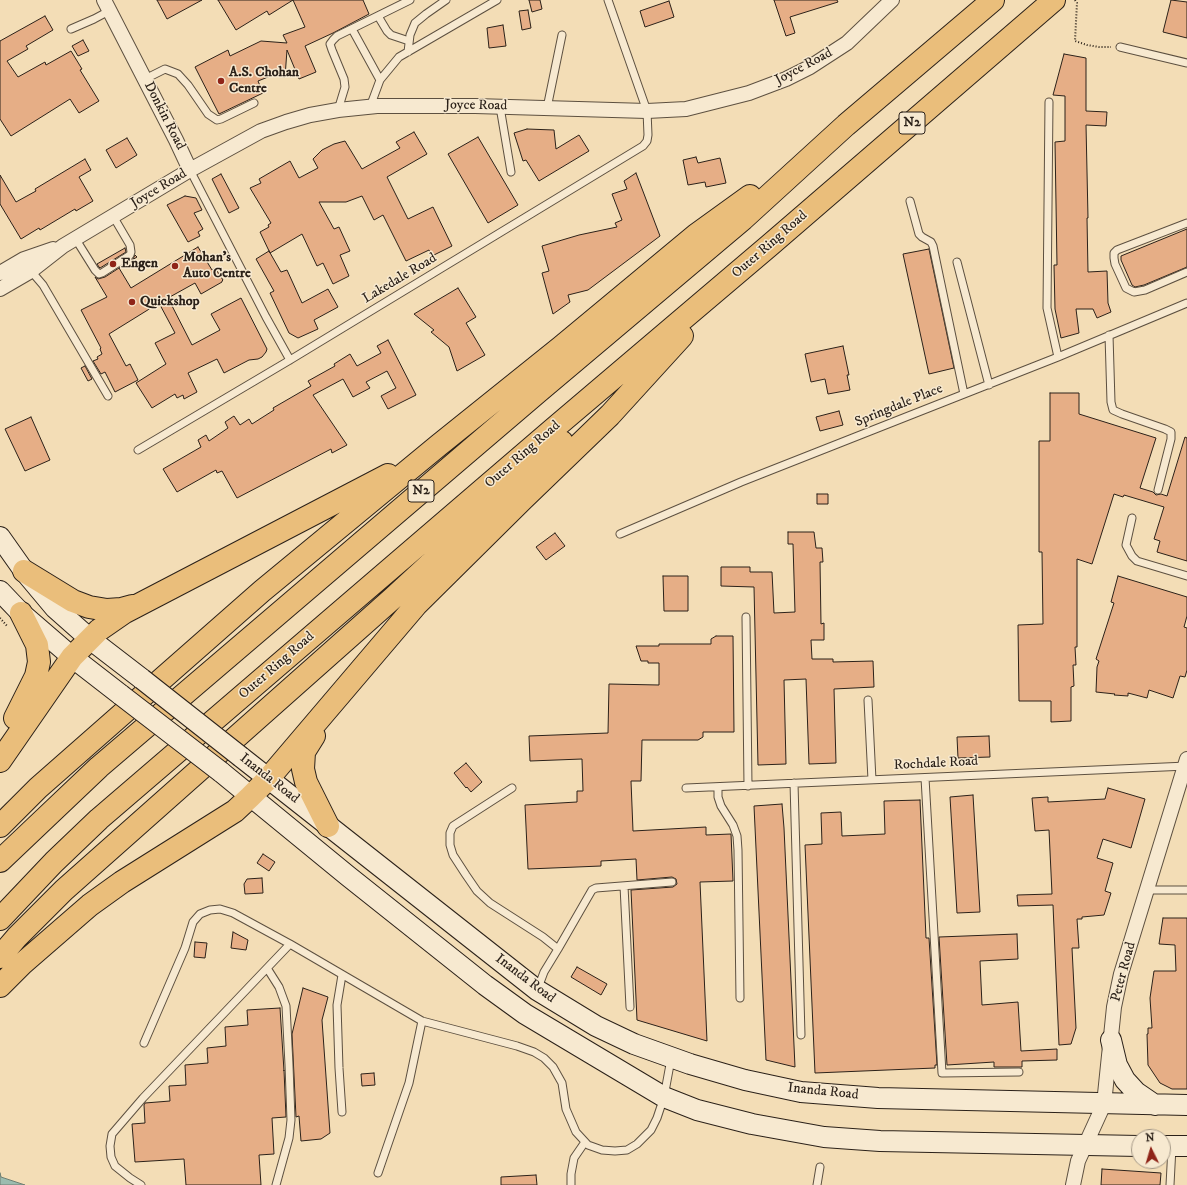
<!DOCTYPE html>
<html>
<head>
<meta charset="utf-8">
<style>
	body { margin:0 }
	#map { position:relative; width:1187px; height:1185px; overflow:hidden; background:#f3ddb6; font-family:"IM FELL DW Pica",serif }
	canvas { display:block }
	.north { position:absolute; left:1131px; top:1129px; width:40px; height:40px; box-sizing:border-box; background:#f7e9d0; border:1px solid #a59987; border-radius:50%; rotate:355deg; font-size:11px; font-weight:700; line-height:16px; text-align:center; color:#2b2119 }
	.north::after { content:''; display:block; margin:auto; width:14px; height:18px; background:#8f2418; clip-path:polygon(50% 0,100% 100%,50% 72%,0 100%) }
</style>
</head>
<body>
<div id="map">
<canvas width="1187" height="1185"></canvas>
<div class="north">N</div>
</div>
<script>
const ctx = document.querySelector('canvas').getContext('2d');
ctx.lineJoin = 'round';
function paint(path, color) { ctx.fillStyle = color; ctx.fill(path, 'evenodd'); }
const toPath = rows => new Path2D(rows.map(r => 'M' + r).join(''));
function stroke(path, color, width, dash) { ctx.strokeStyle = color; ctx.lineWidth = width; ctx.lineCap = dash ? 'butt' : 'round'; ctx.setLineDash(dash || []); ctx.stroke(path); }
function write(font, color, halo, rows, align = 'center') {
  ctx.font = font + ' "IM FELL DW Pica",serif'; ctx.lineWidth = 3; ctx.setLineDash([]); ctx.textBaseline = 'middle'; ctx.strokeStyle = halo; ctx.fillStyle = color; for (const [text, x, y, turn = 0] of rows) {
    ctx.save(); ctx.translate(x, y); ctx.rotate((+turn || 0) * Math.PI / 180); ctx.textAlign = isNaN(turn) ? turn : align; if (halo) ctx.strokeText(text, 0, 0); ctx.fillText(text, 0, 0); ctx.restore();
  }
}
const water = toPath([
	[0,1173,1,1177,25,1185,0,1185,0,1173]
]);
paint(water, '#9bbcaf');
stroke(water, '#6e7e73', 1);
const building = toPath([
	[157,0,202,0,167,19,157,0],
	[218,0,363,0,369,14,333,33,305,46,316,72,299,79,287,50,285,77,273,75,258,81,263,93,219,114,195,67,228,50,230,56,261,41,287,43,283,35,305,27,293,0,269,15,267,11,236,30,218,0],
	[529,0,540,0,542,9,532,12,529,0],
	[774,0,837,0,838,2,790,17,795,33,786,36,774,0],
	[1171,0,1187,2,1187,38,1163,32,1171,0],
	[669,1,674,17,645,27,640,11,669,1],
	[528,10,531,28,522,30,519,11,528,10],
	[45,16,53,30,26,46,28,49,7,61,18,77,45,62,46,65,71,51,82,69,80,70,99,101,79,113,70,99,11,136,0,119,0,41,45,16],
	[503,25,506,46,489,48,487,28,503,25],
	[83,40,89,51,78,56,72,46,83,40],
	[1064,54,1086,58,1086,111,1107,112,1106,126,1086,125,1088,218,1087,218,1088,272,1107,271,1108,303,1111,312,1097,318,1093,309,1076,309,1079,333,1061,338,1055,309,1054,265,1057,265,1055,142,1065,141,1065,96,1053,95,1064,54],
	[527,129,554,130,556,149,579,135,589,151,539,181,526,160,523,161,514,133,527,129],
	[414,132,427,154,387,177,408,219,433,207,452,246,432,256,429,250,406,261,383,215,374,220,362,196,346,202,319,202,334,229,339,227,350,251,340,255,349,276,333,284,323,263,317,266,302,234,270,253,260,232,269,227,268,225,271,223,250,188,261,183,259,179,290,161,299,178,318,168,313,159,322,150,334,144,345,141,362,169,400,148,396,142,414,132],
	[478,137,518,205,488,223,448,154,478,137],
	[127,138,137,155,116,168,106,150,127,138],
	[696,157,698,163,720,158,726,183,706,187,705,182,688,185,683,160,696,157],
	[85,159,91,170,79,177,93,201,76,211,75,209,40,230,39,228,21,239,0,204,0,175,16,202,36,191,35,189,85,159],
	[636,173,660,236,588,290,568,295,570,302,553,314,542,273,549,271,542,246,579,235,617,227,615,223,622,220,612,194,627,189,624,181,636,173],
	[221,174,239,208,229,213,212,179,221,174],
	[185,196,196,198,202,210,194,213,203,229,198,232,200,236,188,242,167,205,185,196],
	[1187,229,1187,267,1144,285,1135,287,1132,285,1121,260,1121,256,1187,229],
	[198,247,212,270,215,268,223,280,222,281,222,282,201,294,195,283,168,298,192,345,220,330,211,314,241,298,267,349,266,352,262,357,258,359,249,360,224,373,217,359,188,373,197,392,184,399,183,395,177,398,175,394,152,408,136,383,166,364,155,343,175,333,159,303,109,334,126,366,130,364,138,380,115,392,105,372,101,374,93,361,98,359,97,357,102,354,100,349,101,348,81,310,107,297,95,277,98,279,105,277,133,259,135,255,137,257,119,268,131,288,198,247],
	[125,248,126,252,100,268,99,267,97,264,125,248],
	[929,249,954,368,929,374,903,254,929,249],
	[269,251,281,272,287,270,302,303,328,289,338,307,314,320,318,329,298,338,289,333,270,293,274,291,256,259,269,251],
	[458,288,476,317,466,323,485,355,457,371,449,347,431,332,434,330,414,314,458,288],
	[388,340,416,395,388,409,381,396,396,388,387,371,366,382,370,388,353,397,343,379,313,395,347,445,332,453,331,449,237,498,222,471,217,473,216,470,177,492,163,469,201,447,198,440,206,435,209,441,228,428,225,422,234,416,240,425,249,419,252,424,274,410,273,408,311,386,308,381,335,366,334,364,350,354,357,366,381,353,377,346,388,340],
	[843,346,849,375,847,375,850,390,828,394,825,379,811,382,805,354,843,346],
	[85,366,92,379,88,381,81,368,85,366],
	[1050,393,1079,393,1079,414,1156,438,1140,488,1153,492,1156,495,1161,494,1167,496,1185,437,1187,438,1187,561,1157,552,1160,541,1154,539,1164,507,1124,495,1123,497,1114,494,1092,564,1077,559,1077,647,1075,647,1076,665,1073,665,1074,686,1071,687,1071,721,1051,722,1051,701,1019,701,1018,625,1043,624,1042,552,1039,552,1039,441,1050,441,1050,393],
	[839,411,843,425,820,431,816,417,839,411],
	[31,417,50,460,25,471,5,429,31,417],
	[817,494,828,494,828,504,817,504,817,494],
	[788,532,814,532,816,548,822,548,823,562,820,562,821,624,824,623,824,640,811,640,812,659,833,659,833,662,873,661,874,687,834,689,836,763,809,764,806,679,784,680,786,764,758,765,754,587,721,586,721,567,750,567,750,572,772,572,774,613,795,612,793,544,788,544,788,532],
	[555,533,565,546,546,560,536,547,555,533],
	[663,576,688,576,688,611,664,611,663,576],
	[1118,576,1187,597,1187,616,1184,627,1187,628,1187,670,1185,677,1180,676,1173,698,1149,690,1147,698,1128,693,1128,696,1114,695,1115,694,1096,692,1097,667,1099,661,1096,659,1114,603,1111,602,1118,576],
	[716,636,733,636,734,732,703,732,703,737,698,740,642,740,641,781,631,781,633,831,706,827,706,835,731,834,733,881,700,882,707,1041,637,1020,631,890,673,887,677,884,676,879,672,877,637,880,636,859,601,861,601,866,528,869,525,805,577,802,577,791,583,791,582,759,530,761,529,736,608,733,609,684,659,685,659,663,648,663,648,661,641,661,636,646,659,646,659,644,711,644,711,639,716,636],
	[989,736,990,757,958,758,957,737,989,736],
	[466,763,482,782,471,792,467,787,466,788,454,773,466,763],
	[1108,788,1145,799,1131,848,1103,839,1097,858,1113,863,1105,891,1111,893,1104,915,1082,917,1082,919,1077,919,1079,948,1072,948,1076,1028,1071,1044,1059,1045,1053,905,1018,906,1017,895,1052,894,1049,830,1035,831,1032,798,1048,797,1048,802,1105,799,1108,788],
	[973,795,980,912,957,913,950,797,973,795],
	[920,800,926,938,929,938,937,1065,935,1065,935,1068,815,1073,805,845,822,844,821,813,841,812,842,836,885,834,884,801,920,800],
	[782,804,784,828,795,1067,766,1060,754,806,782,804],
	[263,854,275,862,269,871,257,863,263,854],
	[262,878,263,893,245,894,244,884,247,879,262,878],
	[1163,918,1187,918,1187,1089,1172,1089,1160,1083,1148,1065,1147,1034,1148,1034,1148,1028,1152,1028,1150,998,1154,971,1176,971,1175,945,1159,944,1163,918],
	[233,932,248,940,246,950,231,948,233,932],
	[1017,934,1018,959,980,961,982,1005,1018,1002,1021,1051,1057,1049,1057,1060,1022,1061,1022,1067,994,1067,994,1062,947,1065,939,937,1017,934],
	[195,942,207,943,205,958,194,957,195,942],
	[577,967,607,984,601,995,571,977,577,967],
	[303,988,328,997,322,1020,330,1133,321,1139,301,1141,299,1116,296,1117,292,1034,303,988],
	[280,1008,284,1071,284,1070,286,1117,272,1118,274,1154,259,1155,261,1185,186,1185,184,1159,135,1162,132,1124,145,1123,144,1105,145,1103,170,1101,169,1086,186,1085,185,1065,208,1063,207,1048,226,1046,225,1027,248,1025,247,1010,280,1008],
	[374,1073,375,1085,362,1086,361,1074,374,1073],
	[1102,1169,1161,1173,1160,1185,1101,1185,1102,1169],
	[536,1175,537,1185,501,1185,501,1177,536,1175]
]);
paint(building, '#e6ae86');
stroke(building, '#2b2119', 1);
const lane = toPath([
	[378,16,387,31,391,35,409,41],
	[71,29,94,19,109,11],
	[352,29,380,80],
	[1120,47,1187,63],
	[408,52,410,35,415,23,426,14,446,0],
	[145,79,165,69,178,74,188,85,208,114,217,120,221,119,254,103],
	[1049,102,1047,308,1058,357],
	[370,107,380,80,399,57,497,0],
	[500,107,511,172],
	[547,108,562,35],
	[338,110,345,87,344,79,332,50,330,44,333,40,337,36,410,0],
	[190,170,266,317,290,360],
	[910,201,919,234,922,237,931,242,933,246,964,394],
	[1187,223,1117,250,1114,253,1114,258,1115,264,1126,288,1134,292,1145,290,1187,272],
	[75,238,95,270,99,274,102,273,130,255,131,252,130,245,113,216],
	[957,262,989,385],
	[31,271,43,285,108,396],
	[1109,335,1111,402,1113,410,1122,414,1165,429,1171,432,1171,439,1158,490],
	[138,450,290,360,643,146,647,141,648,135,647,111,608,0],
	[1132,518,1126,545,1132,556,1137,561,1187,576],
	[620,534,741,482,1058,357,1187,303],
	[746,617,748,786],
	[868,700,872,780],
	[925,778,942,1073,1019,1072],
	[794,783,801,1035],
	[718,787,718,797,721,806,733,825,737,836,738,850,740,998],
	[512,788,453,826,450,833,450,845,453,855,466,875,477,891,490,903,543,937,558,949,544,972,538,988],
	[686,788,1187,766],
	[624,886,630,1007],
	[1147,890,1187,890],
	[558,949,592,890,596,888,672,882],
	[267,968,279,987,286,1006,289,1065,291,1120,289,1138,276,1185],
	[144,1043,185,948,193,922,200,914,210,910,220,909,233,913,290,944],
	[342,1112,339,1068,337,1005,342,975],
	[378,1173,409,1083,422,1021],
	[141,1185,130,1178,115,1166,111,1157,110,1146,112,1134,143,1098,290,944,422,1021,517,1046,534,1052,544,1058,553,1067,562,1083,566,1109,576,1132,588,1145,602,1150,615,1151,627,1150,637,1144,651,1130,657,1118,664,1097,671,1059],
	[571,1185,571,1174,574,1158,585,1142],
	[817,1185,820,1167],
	[1170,1185,1172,1147]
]);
const street = toPath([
	[104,0,176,140,190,170],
	[0,273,24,259,53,249],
	[0,289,31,271,63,246,190,170,261,131,286,122,310,115,338,110,377,106,475,106,647,111,686,109,749,93,786,79,810,67,847,43,892,0],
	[1073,1185,1078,1161,1104,1104,1114,1007,1121,974,1187,759]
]);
const secondary = toPath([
	[0,537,24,571,55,608,90,639,142,679],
	[0,591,21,613,72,657,121,695],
	[241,757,537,990,596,1026,634,1044,690,1064,745,1080,801,1092,878,1098,1187,1105],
	[221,772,348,876,485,985,525,1014,664,1097,697,1110,752,1124,824,1137,880,1141,1139,1146],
	[1111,1040,1117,1065,1125,1080,1136,1092,1155,1105],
	[1163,1146,1187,1146]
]);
const highway = toPath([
	[24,571,73,601,89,607,107,610,121,609,132,606],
	[15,718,36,676,39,662,37,645,21,613],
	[314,736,304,752,303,769,306,782,328,826],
	[0,761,72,657,99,630,125,612,388,475],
	[0,826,38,788,262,591,439,445,561,347,696,235,750,196],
	[0,861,99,767,538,392,743,219,846,125,993,0],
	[0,919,54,862,99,819,552,430,770,245,1054,0],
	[0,957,17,937,64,890,393,598,562,442],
	[0,986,22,964,90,905,122,882,235,811,250,797,268,779,416,605,522,500,610,415,682,336]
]);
stroke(lane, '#5d5040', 9);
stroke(street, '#5d5040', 16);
stroke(secondary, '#2b2119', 22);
stroke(highway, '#2b2119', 24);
stroke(toPath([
	[1075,0,1077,3,1075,41,1087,45,1099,47,1111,47],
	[0,618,8,627]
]), '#2b2119', 2, [1, 2]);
stroke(lane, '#f7e9d0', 7);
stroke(street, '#f7e9d0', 14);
stroke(secondary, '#f7e9d0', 20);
stroke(highway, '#eabe7b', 22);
const secondaryBridge = toPath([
	[142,679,241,757],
	[121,695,221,772]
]);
stroke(secondaryBridge, '#2b2119', 22, []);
stroke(secondaryBridge, '#f7e9d0', 20);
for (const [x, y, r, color] of [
	[221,81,4,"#8f2418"],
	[113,264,4,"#8f2418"],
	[175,266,4,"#8f2418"],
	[132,302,4,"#8f2418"]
]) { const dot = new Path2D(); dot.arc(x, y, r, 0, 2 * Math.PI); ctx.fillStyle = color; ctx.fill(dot); stroke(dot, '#f7e9d0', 1.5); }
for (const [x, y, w] of [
	[912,123,26],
	[421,491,26]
]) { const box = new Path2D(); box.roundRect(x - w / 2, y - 11, w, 22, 3); ctx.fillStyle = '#f7e9d0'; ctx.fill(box); stroke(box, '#2b2119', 1); }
write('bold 13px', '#2b2119', null, [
	["N2",912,123],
	["N2",421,491]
]);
write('14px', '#2b2119', '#f7e9d0', [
	["Joyce Road",804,67,-28],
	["Joyce Road",476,106,1],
	["Donkin Road",164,116,63],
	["Joyce Road",159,189,-31],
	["Outer Ring Road",770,245,-41],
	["Lakedale Road",400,279,-31],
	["Springdale Place",899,406,-22],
	["Outer Ring Road",523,455,-41],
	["Outer Ring Road",277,666,-41],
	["Rochdale Road",936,764,-3],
	["Inanda Road",269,779,38],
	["Peter Road",1124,972,-75],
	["Inanda Road",525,979,37],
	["Inanda Road",823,1092,6]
]);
write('bold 14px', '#2b2119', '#f7e9d0', [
	["A.S. Chohan",229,73],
	["Centre",229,89],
	["Mohan's",183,258],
	["Auto Centre",183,274],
	["Engen",121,264],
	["Quickshop",140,302]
], 'left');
</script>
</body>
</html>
